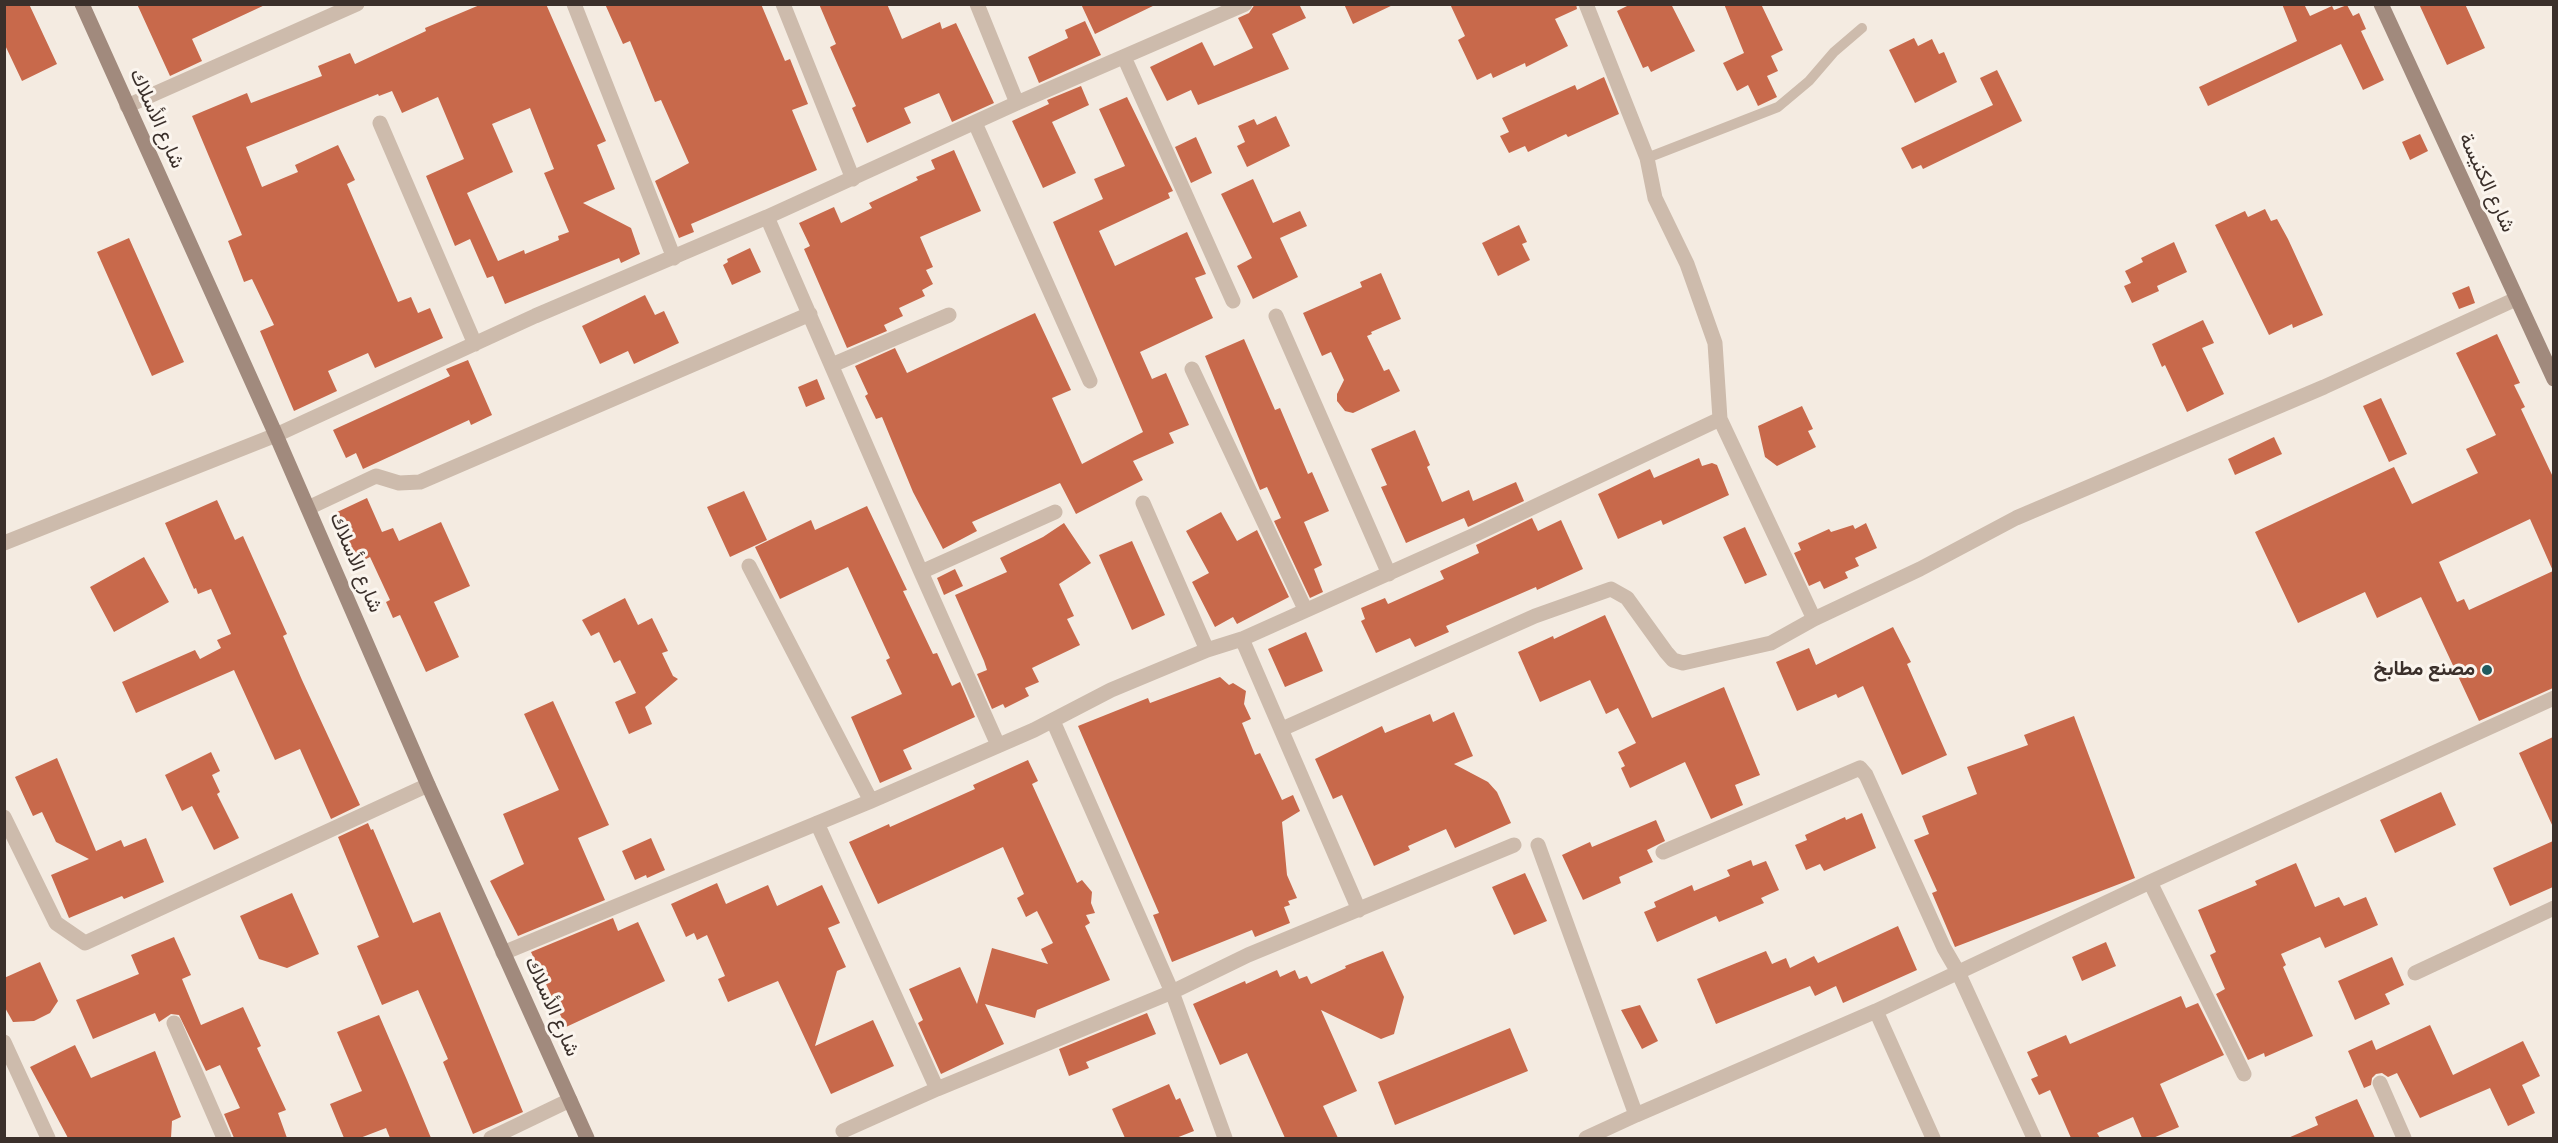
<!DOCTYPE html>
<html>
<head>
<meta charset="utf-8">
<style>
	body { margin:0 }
	#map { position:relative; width:2558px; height:1143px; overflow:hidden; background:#f4ebe1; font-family:"Roboto Condensed",sans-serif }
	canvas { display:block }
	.frame { position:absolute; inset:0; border:6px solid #3b302b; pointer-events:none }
</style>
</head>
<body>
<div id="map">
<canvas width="2558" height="1143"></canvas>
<div class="frame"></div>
</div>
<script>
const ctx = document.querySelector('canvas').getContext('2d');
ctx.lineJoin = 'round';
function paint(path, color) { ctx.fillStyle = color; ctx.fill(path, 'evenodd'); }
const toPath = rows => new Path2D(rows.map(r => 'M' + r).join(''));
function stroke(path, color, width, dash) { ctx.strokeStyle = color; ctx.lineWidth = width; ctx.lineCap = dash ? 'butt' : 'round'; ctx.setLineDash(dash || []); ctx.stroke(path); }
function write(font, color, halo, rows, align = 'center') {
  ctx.font = font + ' "Roboto Condensed",Vazirmatn,sans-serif'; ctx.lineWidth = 6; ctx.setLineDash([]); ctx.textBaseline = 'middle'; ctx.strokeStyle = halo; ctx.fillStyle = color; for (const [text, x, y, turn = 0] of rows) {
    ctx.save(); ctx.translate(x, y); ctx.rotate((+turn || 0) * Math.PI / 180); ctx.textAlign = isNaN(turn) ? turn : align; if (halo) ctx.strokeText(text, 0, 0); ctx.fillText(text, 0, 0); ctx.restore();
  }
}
paint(toPath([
	[4,4,29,4,57,64,22,81,4,43],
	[137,4,267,4,192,39,202,61,170,76],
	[482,4,546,4,606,141,597,145,615,189,583,203,631,228,640,254,621,263,619,258,505,304,493,276,487,278,470,239,455,246,426,176,464,159,438,97,402,113,392,91,379,96,378,94,246,147,262,187,298,172,295,165,338,145,355,180,347,184,398,302,411,297,418,313,430,308,443,338,375,368,368,353,328,371,337,391,294,411,260,331,274,325,252,279,244,282,228,241,242,235,192,116,247,93,251,103,322,76,318,66,350,53,355,64,426,31,425,28],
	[530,108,554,169,544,173,569,232,558,236,559,240,525,254,524,250,498,261,467,193,513,172,492,124],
	[605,4,761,4,785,61,790,59,808,104,792,110,817,170,691,224,694,232,679,238,655,181,689,163,661,100,655,102,630,41,623,44],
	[819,4,887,4,902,39,940,22,942,29,956,23,994,103,952,122,939,93,904,108,911,123,867,143,852,108,856,106,830,47,836,44],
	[1081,4,1157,4,1095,34],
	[1255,4,1299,4,1306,18,1272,34,1289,69,1198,105,1191,90,1167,101,1150,67,1202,42,1214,66,1253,48,1238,18,1249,13],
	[1344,4,1395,4,1353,24],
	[1450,4,1576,4,1577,9,1555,19,1568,46,1526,67,1525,63,1493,78,1491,73,1477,80,1458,40,1465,36],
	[1631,4,1671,4,1695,51,1651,72,1648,66,1643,68,1617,11],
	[1724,4,1761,4,1783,50,1771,56,1778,71,1767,76,1777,97,1758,106,1748,85,1737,91,1723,63,1744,53],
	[2282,4,2304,4,2310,16,2332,6,2334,10,2347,5,2353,16,2359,13,2366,29,2361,31,2384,80,2363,90,2341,44,2208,106,2199,87,2297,41],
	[2419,4,2465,4,2485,48,2447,65],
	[1085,21,1101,55,1039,83,1028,57,1068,38,1065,30],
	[1914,38,1918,46,1932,39,1939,54,1944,52,1957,82,1915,103,1889,50],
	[1997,70,2022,121,1923,169,1921,165,1912,169,1901,148,1993,105,1980,78],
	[1604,77,1619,114,1568,137,1566,134,1528,152,1525,146,1509,153,1500,136,1509,132,1502,118,1575,85,1577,90],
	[1081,86,1089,105,1052,122,1076,173,1043,188,1012,121,1049,104,1047,100],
	[1127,97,1173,191,1168,193,1170,198,1099,231,1115,266,1187,232,1206,274,1195,278,1213,318,1140,352,1152,379,1166,373,1189,425,1169,433,1174,443,1133,461,1143,480,1076,514,1060,483,972,522,977,531,943,549,913,492,882,417,876,419,865,396,868,394,855,366,895,348,907,373,1035,313,1071,390,1052,398,1082,464,1143,432,1053,222,1103,199,1094,179,1125,166,1099,109],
	[1276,116,1290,146,1247,167,1237,146,1245,142,1238,126,1254,119,1257,125],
	[2420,134,2428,151,2410,160,2402,142],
	[1196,137,1212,173,1191,183,1175,147],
	[954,150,981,211,920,237,933,267,926,270,933,284,922,290,925,296,899,308,903,316,884,325,887,331,847,348,804,249,810,246,799,223,834,207,841,223,872,208,869,203,918,180,916,177,935,169,931,160],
	[1253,179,1273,223,1300,211,1307,226,1280,238,1298,277,1253,299,1237,266,1252,258,1221,194],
	[2265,209,2271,221,2277,219,2288,239,2323,315,2293,328,2292,324,2269,335,2215,225,2245,211,2248,217],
	[1519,225,1527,242,1522,244,1530,260,1498,276,1482,243],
	[129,238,184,362,152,376,97,252],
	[2174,242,2187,272,2157,286,2159,291,2132,303,2124,286,2131,283,2125,271,2143,262,2141,258],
	[750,248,761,272,732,285,723,265,728,262,727,259],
	[1381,273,1401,319,1371,332,1372,334,1367,336,1384,371,1389,369,1400,391,1353,413,1345,411,1337,401,1337,394,1344,380,1331,352,1322,356,1303,313,1362,287,1360,282],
	[2469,286,2475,303,2459,309,2452,293],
	[645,295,655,315,664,311,679,343,634,364,628,351,600,364,582,326],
	[2203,320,2214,343,2202,348,2224,394,2187,412,2165,365,2162,367,2152,344],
	[2497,334,2520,383,2514,385,2525,407,2521,409,2553,477,2553,688,2479,721,2421,597,2377,618,2365,592,2298,623,2255,532,2394,467,2412,504,2478,473,2466,449,2496,435,2456,353],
	[2530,519,2553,571,2469,610,2464,599,2457,602,2439,562],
	[1244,339,1275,410,1280,408,1308,474,1312,472,1329,511,1304,522,1322,565,1314,569,1323,592,1310,598,1274,521,1281,518,1267,487,1260,490,1205,356],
	[468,360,492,415,471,425,469,420,363,469,356,453,346,458,333,430,450,376,446,369],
	[817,379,825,399,806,407,798,387],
	[2381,398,2407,454,2389,462,2363,406],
	[1802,406,1813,429,1808,431,1816,447,1777,466,1765,457,1758,426],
	[1415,430,1430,465,1427,467,1442,502,1469,490,1473,501,1516,482,1524,501,1468,527,1464,518,1406,543,1381,487,1387,485,1371,449],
	[2274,437,2282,454,2235,475,2228,459],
	[1699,458,1702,466,1712,463,1717,465,1729,495,1663,525,1661,520,1618,539,1598,494,1650,469,1654,478],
	[744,491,767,540,730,557,707,507],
	[367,498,382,532,393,528,399,541,441,522,470,586,434,602,459,657,426,672,400,615,393,618,386,602,390,600,370,557,358,563,335,513],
	[217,500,235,540,243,536,287,634,283,636,302,680,360,805,331,819,300,749,275,760,234,670,136,713,122,682,195,650,200,659,221,648,217,640,231,634,211,589,198,594,196,588,194,589,165,523],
	[867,506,907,590,903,591,933,654,937,653,952,686,960,682,975,717,903,750,912,769,880,783,851,717,902,694,886,660,890,658,848,567,780,599,755,547,811,520,815,530],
	[1221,512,1237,541,1257,530,1289,597,1237,624,1233,617,1215,627,1192,582,1209,573,1186,531],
	[1532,518,1538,531,1561,520,1583,569,1537,590,1536,587,1446,626,1449,632,1415,647,1410,638,1376,653,1361,621,1365,619,1361,608,1385,598,1388,604,1444,579,1440,571,1479,553,1476,545],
	[1064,523,1091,563,1059,584,1074,616,1067,619,1080,645,1032,668,1039,682,1025,688,1029,696,1005,708,1003,704,992,709,977,674,987,670,984,661,955,595,1007,572,1000,558,1043,537],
	[1866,523,1877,548,1855,558,1859,566,1845,572,1848,578,1824,589,1820,581,1809,586,1794,553,1801,550,1798,543,1829,529,1831,532,1853,525,1855,529],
	[1745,527,1767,575,1745,584,1723,537],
	[1132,541,1165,615,1132,630,1099,555],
	[144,557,169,602,114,632,90,587],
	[955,569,963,586,944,595,937,578],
	[625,598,638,625,652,618,668,651,662,653,673,676,678,679,645,707,652,724,629,734,615,702,636,693,620,660,614,663,599,632,591,636,582,620],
	[1605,615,1652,718,1724,687,1760,775,1735,785,1743,805,1711,819,1685,762,1630,788,1621,768,1625,766,1618,752,1636,743,1618,708,1606,714,1590,680,1540,702,1518,652,1553,636,1554,639],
	[1893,627,1911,662,1907,664,1947,755,1902,775,1863,686,1838,698,1836,694,1797,711,1776,662,1809,648,1816,665],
	[1306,632,1323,671,1285,687,1268,649],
	[1220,677,1229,685,1233,683,1246,691,1244,704,1251,719,1242,723,1255,755,1260,753,1282,800,1293,795,1300,811,1282,822,1287,875,1297,898,1288,901,1290,905,1284,907,1290,923,1255,937,1252,930,1172,962,1153,915,1159,913,1078,726,1148,698,1150,703],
	[553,701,609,825,578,838,605,900,518,936,490,881,524,864,503,814,559,790,524,714],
	[1454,712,1473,756,1454,764,1488,782,1497,792,1511,823,1455,848,1446,829,1408,846,1410,850,1374,866,1342,795,1333,799,1315,759,1382,726,1385,733,1430,714,1433,722],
	[2074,716,2135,878,1955,947,1932,893,1937,891,1914,840,1929,834,1922,816,1977,794,1967,767,2028,745,2024,735],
	[2553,737,2553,827,2519,753],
	[211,752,220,771,212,775,220,792,217,794,239,838,214,850,192,806,182,811,165,775],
	[57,758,96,851,121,840,124,847,146,838,164,882,124,899,122,896,69,918,51,875,89,859,56,842,42,812,33,816,15,777],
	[1028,760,1038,781,1032,784,1077,883,1082,880,1092,892,1091,903,1095,913,1086,915,1090,923,1085,926,1110,980,1037,1010,1035,1018,985,1004,1004,1044,941,1074,918,1023,923,1020,909,989,960,967,977,1004,992,948,1048,964,1041,949,1053,943,1037,911,1026,917,1017,898,1024,894,1003,847,878,904,849,842,889,824,890,827,975,789,973,785],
	[2441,792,2456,825,2395,853,2380,820],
	[1862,813,1876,848,1824,871,1820,864,1806,870,1795,845,1807,840,1805,835,1845,817,1846,820],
	[1656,820,1665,841,1647,850,1653,862,1619,877,1621,883,1583,900,1562,855,1590,842,1592,847],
	[368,823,371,830,373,829,413,923,440,912,523,1112,473,1134,443,1062,448,1059,418,990,382,1005,357,946,379,937,338,837],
	[651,838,665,870,647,878,646,875,635,880,622,851],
	[2553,841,2553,887,2510,906,2493,868],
	[1751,860,1753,866,1766,861,1779,890,1761,898,1764,903,1719,922,1716,916,1657,942,1644,912,1656,907,1654,902,1692,885,1694,891,1730,876,1727,870],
	[2296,863,2315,907,2339,897,2344,906,2366,897,2378,925,2325,948,2320,937,2281,954,2286,965,2283,967,2313,1036,2265,1057,2264,1053,2248,1060,2216,994,2225,989,2210,955,2216,952,2198,910,2257,885,2255,881],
	[1525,873,1547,921,1514,935,1492,887],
	[717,883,726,904,768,885,777,906,822,885,840,923,828,928,846,967,837,971,815,1046,873,1020,894,1066,831,1094,778,981,728,1002,718,979,725,976,707,935,697,940,694,933,686,937,671,904],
	[292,893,319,954,287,968,259,959,240,916],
	[613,918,618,931,638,922,665,981,566,1027,531,952],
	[1898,926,1917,970,1843,1003,1836,986,1815,996,1810,986,1716,1024,1697,979,1766,951,1772,964,1786,958,1790,968,1814,956,1818,963],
	[174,937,191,975,182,979,201,1025,243,1007,261,1046,257,1048,286,1110,278,1113,287,1138,234,1138,224,1114,240,1108,220,1065,206,1071,179,1015,171,1014,159,1022,155,1013,93,1039,76,1000,139,974,131,955],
	[2106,942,2116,966,2082,981,2072,957],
	[1383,951,1404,997,1394,1034,1381,1039,1321,1010,1357,1091,1323,1106,1338,1138,1285,1138,1247,1053,1220,1065,1193,1004,1245,981,1246,984,1277,970,1280,977,1295,970,1299,979,1307,976,1311,984,1346,968,1345,966],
	[2392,957,2404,985,2385,994,2390,1004,2355,1020,2338,981],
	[40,962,58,1001,50,1013,34,1021,13,1022,4,1006,4,978],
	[2181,996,2186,1008,2198,1003,2224,1055,2160,1084,2179,1127,2153,1138,2142,1138,2133,1117,2097,1133,2100,1138,2071,1138,2050,1090,2039,1095,2031,1079,2038,1076,2027,1052,2066,1035,2070,1044],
	[1640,1005,1658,1041,1642,1049,1621,1010],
	[1147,1013,1156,1034,1086,1062,1089,1068,1069,1076,1059,1049],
	[379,1015,407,1080,431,1138,390,1138,386,1128,360,1138,344,1138,330,1104,362,1091,337,1032],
	[2430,1025,2453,1075,2523,1041,2540,1076,2522,1085,2535,1113,2508,1126,2490,1088,2420,1118,2397,1073,2388,1077,2382,1073,2376,1074,2372,1078,2371,1085,2364,1088,2348,1051,2372,1040,2376,1050],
	[1510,1028,1528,1071,1395,1125,1378,1082],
	[75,1045,91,1078,155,1051,181,1117,172,1121,171,1138,68,1138,30,1067],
	[1169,1084,1176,1100,1180,1098,1194,1131,1176,1138,1125,1138,1112,1109],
	[2357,1099,2375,1138,2288,1138,2318,1125,2315,1117]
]), '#c8694b');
stroke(toPath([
	[1647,158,1778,107,1809,81,1834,52,1862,28]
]), '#cdbbac', 10);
stroke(toPath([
	[574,4,674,258],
	[783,4,853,179],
	[977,4,1017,103],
	[1124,57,1233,301],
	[127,106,357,4],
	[380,123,475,344],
	[975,123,1090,381],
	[767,217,921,572,998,745],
	[1276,316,1389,574],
	[832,365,949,315],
	[1192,369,1305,609],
	[1143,503,1207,650],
	[308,508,376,476,399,483,420,482,810,314],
	[4,543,276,435,535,316,767,217,1017,103,1245,4],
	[749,566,871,801],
	[921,572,1055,512],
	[1814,619,1920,569,2016,518,2324,387,2516,299],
	[1242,639,1359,910],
	[1053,721,1172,992,1225,1138],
	[1282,729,1535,616,1611,589,1627,598,1666,652,1673,660,1683,663,1771,643,1814,619,1720,419,1715,343,1687,264,1655,198,1647,158,1586,4],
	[4,817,56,923,85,943,428,785],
	[817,823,937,1089],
	[1538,845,1636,1115],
	[1663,852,1860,768,1866,775,1944,948,1958,972,2034,1138],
	[2150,882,2244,1074],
	[503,953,871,801,1034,730,1111,690,1207,650,1242,639,1472,536,1720,419],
	[2415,973,2554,908],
	[1876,1011,1933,1138],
	[174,1023,224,1138],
	[4,1042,48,1138],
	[2380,1083,2404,1138],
	[843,1131,937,1089,1172,992,1248,955,1514,845],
	[491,1138,570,1100],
	[1586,1138,1636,1115,1876,1011,2150,882,2554,698]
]), '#cdbbac', 15);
stroke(toPath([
	[82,4,276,435,428,785,587,1138],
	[2381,4,2554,379]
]), '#a18a7d', 15);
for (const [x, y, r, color] of [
	[2487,670,6,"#1f5a5e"]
]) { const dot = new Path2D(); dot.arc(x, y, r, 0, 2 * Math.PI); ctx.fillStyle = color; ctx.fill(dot); stroke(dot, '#fbf5ee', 2); }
write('20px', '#3b302b', '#fbf5ee', [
	["شارع الأسلاك",156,119,66],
	["شارع الكنيسة",2486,183,65],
	["شارع الأسلاك",355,563,67],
	["شارع الأسلاك",551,1007,66]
]);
write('bold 20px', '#3b302b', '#fbf5ee', [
	["مصنع مطابخ",2475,670]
], 'right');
</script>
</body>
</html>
